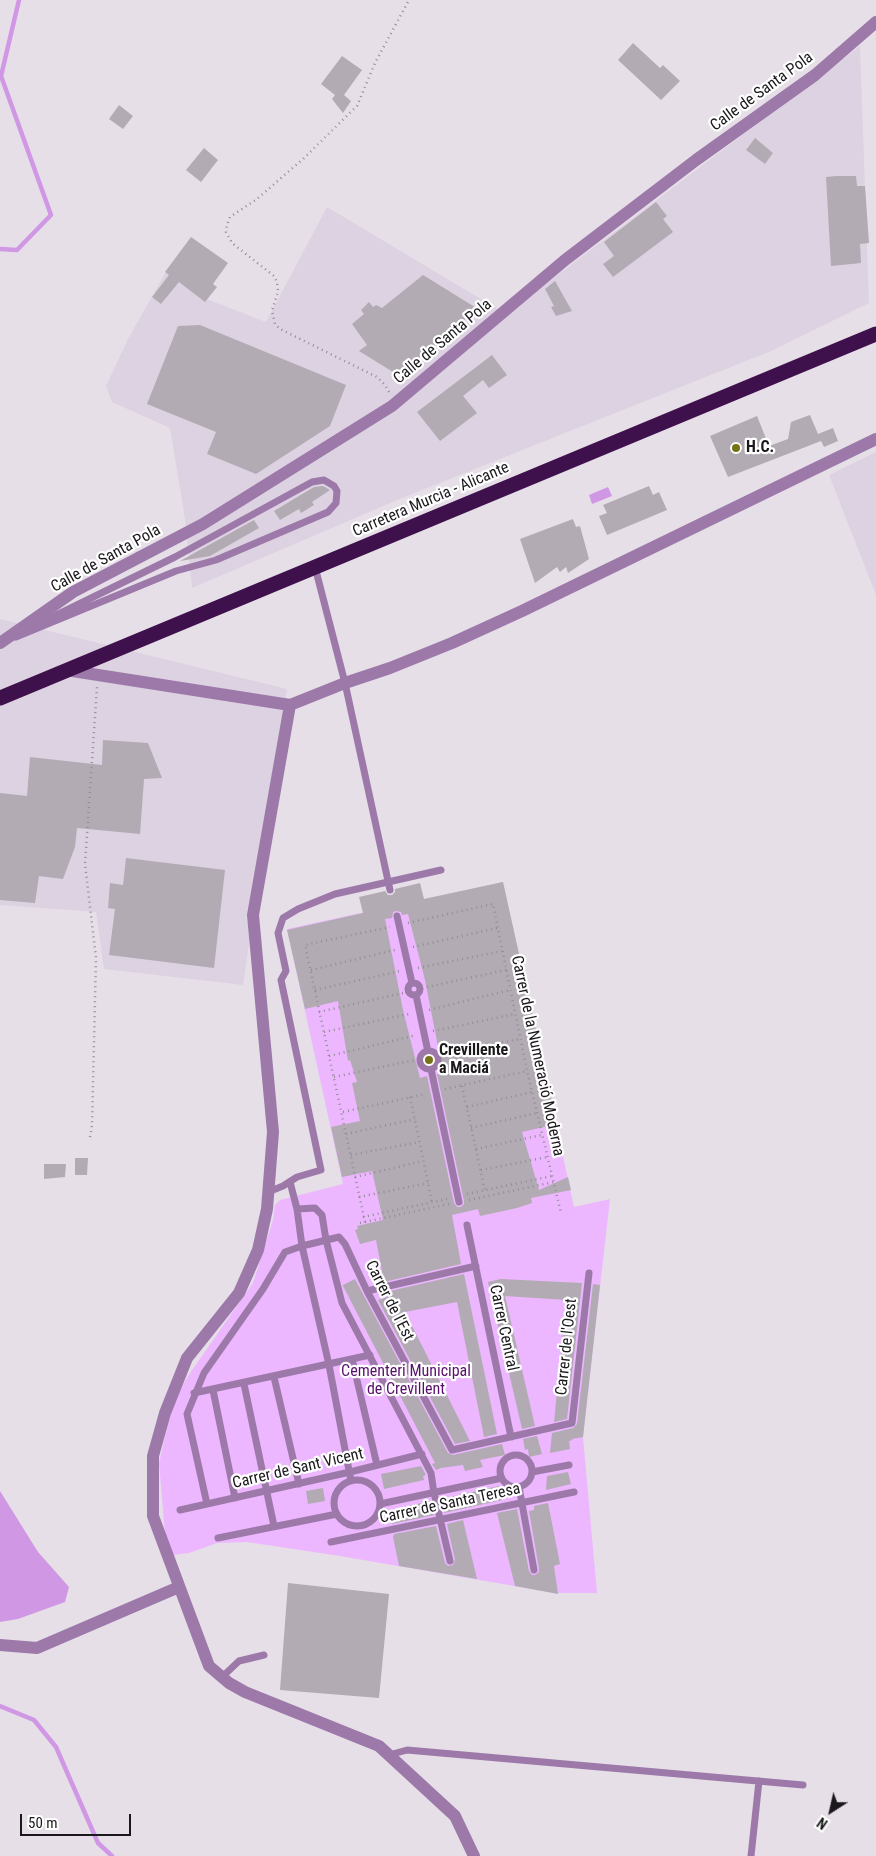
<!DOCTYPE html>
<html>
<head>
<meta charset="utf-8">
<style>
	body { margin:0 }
	#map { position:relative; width:876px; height:1856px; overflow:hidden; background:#e6dfe8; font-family:"Roboto Condensed",sans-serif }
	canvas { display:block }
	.north { position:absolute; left:806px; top:1786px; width:50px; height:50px; -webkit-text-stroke:4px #fff; paint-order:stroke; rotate:215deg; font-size:14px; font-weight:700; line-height:20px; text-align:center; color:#1a181b }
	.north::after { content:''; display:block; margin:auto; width:18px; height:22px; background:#1a181b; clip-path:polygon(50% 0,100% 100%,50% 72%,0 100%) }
	.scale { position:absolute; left:20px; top:1814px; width:111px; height:22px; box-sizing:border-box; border:2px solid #1a181b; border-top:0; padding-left:6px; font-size:15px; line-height:18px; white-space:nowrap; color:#1a181b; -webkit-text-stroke:4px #fff; paint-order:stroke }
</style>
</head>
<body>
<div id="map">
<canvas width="876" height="1856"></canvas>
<div class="north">N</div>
<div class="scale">50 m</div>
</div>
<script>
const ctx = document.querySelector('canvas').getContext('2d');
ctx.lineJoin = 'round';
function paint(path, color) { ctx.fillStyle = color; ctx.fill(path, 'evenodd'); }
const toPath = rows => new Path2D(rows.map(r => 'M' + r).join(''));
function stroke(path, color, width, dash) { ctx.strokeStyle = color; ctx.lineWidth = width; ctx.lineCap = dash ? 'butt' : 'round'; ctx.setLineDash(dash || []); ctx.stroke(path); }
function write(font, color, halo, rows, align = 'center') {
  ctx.font = font + ' "Roboto Condensed",sans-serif'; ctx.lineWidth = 4.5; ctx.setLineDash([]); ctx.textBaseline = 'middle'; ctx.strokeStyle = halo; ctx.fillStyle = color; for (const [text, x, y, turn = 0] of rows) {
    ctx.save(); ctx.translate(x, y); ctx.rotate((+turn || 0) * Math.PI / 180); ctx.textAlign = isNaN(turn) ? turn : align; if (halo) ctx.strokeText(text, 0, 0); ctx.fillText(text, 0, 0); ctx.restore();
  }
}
paint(toPath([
	[860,46,869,303,771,351,402,498,192,588,185,519,170,428,112,402,106,386,128,339,166,272,201,297,266,322,327,207,506,314],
	[876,452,876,595,829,475],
	[0,619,287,689,243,985,104,969,96,912,0,905]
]), '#ddd2e1');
paint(toPath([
	[503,882,574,1207,610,1199,583,1437,597,1593,555,1593,340,1556,247,1542,217,1543,189,1553,173,1555,165,1534,159,1463,169,1420,179,1392,190,1373,253,1283,273,1220,275,1205,280,1200,343,1184,287,929]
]), '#ecb7fe');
paint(toPath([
	[608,487,612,496,592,504,589,495],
	[0,1491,38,1552,69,1587,65,1602,18,1619,0,1622]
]), '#d097e4');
stroke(toPath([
	[0,249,17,250,51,215,1,76,19,0],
	[0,1706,34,1720,56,1747,98,1843,112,1856]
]), '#d097e4', 4.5);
paint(toPath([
	[633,43,660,68,663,65,680,81,661,100,618,60],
	[342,56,362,70,344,95,351,101,343,113,332,99,335,95,321,84],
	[119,105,133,116,123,129,109,119],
	[755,138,773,153,765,164,746,150],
	[204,148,218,160,201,182,186,170],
	[836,176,856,176,857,186,865,186,869,243,860,244,861,263,831,266,826,177],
	[656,202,667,216,663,219,673,232,613,277,603,264,614,256,604,242],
	[191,237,228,263,213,284,217,287,205,302,179,282,161,304,152,297,169,275,165,272],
	[423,275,478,309,398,375,359,351,367,345,352,324,364,314,361,310,369,302,373,307,376,305,382,308],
	[555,281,572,311,556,316,551,307,554,306,545,289],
	[200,325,346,385,330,426,256,474,207,454,216,432,147,404,178,326],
	[492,355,507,375,489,388,483,380,463,396,477,413,440,441,417,412],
	[810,415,818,434,833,428,838,441,824,447,821,441,728,477,710,436,757,416,769,446,788,439,791,422],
	[323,486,330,490,312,502,314,505,301,513,299,509,280,520,274,511,314,487],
	[649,486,653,495,659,492,667,510,607,535,599,516,607,513,603,505],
	[573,519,576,527,580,526,589,559,568,573,566,567,560,572,557,567,535,583,520,539],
	[254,520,259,528,210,556,180,561],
	[103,740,148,743,162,778,144,779,140,834,77,828,75,847,63,879,39,876,35,903,0,900,0,793,27,796,30,757,102,765],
	[126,858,225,870,214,968,109,955,115,909,108,908,110,883,123,885],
	[503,882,557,1124,522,1132,539,1190,568,1177,571,1190,531,1198,532,1203,517,1208,480,1216,478,1209,452,1215,461,1264,384,1282,376,1240,360,1244,355,1230,358,1229,357,1226,383,1220,372,1171,342,1177,331,1127,360,1121,352,1083,357,1082,350,1060,348,1061,338,1001,305,1009,287,930,363,913,359,897,385,891,388,895,392,895,395,892,395,889,420,883,424,899],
	[396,911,401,912,402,915,408,914,425,980,443,1072,437,1074,464,1201,464,1204,461,1207,457,1207,454,1203,427,1076,420,1078,403,1010,385,919,392,918,393,912],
	[75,1158,88,1158,87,1175,75,1175],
	[44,1164,66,1164,65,1177,44,1179],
	[464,1274,497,1434,484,1437,457,1302,405,1312,470,1441,455,1444,378,1300,387,1297,386,1292],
	[355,1279,448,1453,453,1455,502,1444,505,1455,480,1460,483,1467,465,1471,463,1465,441,1468,436,1470,432,1464,435,1463,343,1286,343,1285],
	[501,1279,582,1283,567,1419,554,1422,566,1300,505,1296,535,1426,522,1429,488,1282],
	[593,1284,600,1285,583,1437,572,1439,573,1440,569,1441,570,1449,550,1453,552,1433,573,1428,577,1424],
	[537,1436,542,1454,529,1457,528,1449,525,1450,523,1439],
	[421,1466,426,1475,423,1476,424,1480,384,1489,381,1474],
	[568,1472,571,1484,546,1490,547,1476],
	[499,1486,502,1500,444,1513,441,1499],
	[323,1488,325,1501,308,1504,306,1491],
	[430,1501,434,1515,392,1524,388,1511],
	[548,1503,560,1564,554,1566,558,1594,515,1586,497,1513,517,1509,529,1571,532,1575,535,1575,539,1572,539,1569,529,1511,534,1510,534,1506],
	[463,1520,477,1579,399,1566,393,1537,394,1534,436,1526,445,1563,448,1566,453,1565,455,1560,447,1524],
	[288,1583,389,1594,379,1698,280,1690]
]), '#b2abb4');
stroke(toPath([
	[389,392,385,385,377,377,280,329,275,324,272,311,278,291,277,282,274,276,232,243,226,232,227,225,230,217,257,199,303,159,357,106,375,63,409,0],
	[408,923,493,904,527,1071,561,1213],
	[413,947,497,928],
	[418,968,502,951],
	[311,970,395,950],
	[422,988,506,970],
	[315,990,400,971],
	[429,1010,510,990],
	[319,1012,407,992],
	[433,1031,515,1014],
	[324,1032,409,1014],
	[438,1054,520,1039],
	[329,1056,413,1036],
	[334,1077,420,1059],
	[462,1086,485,1191],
	[445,1089,527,1071],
	[410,1097,432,1202],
	[467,1107,532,1092],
	[343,1112,425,1094],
	[471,1128,537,1113],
	[346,1134,415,1119],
	[90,1137,92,1125,96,958,85,864,97,687],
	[476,1149,542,1135],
	[351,1155,419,1142],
	[481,1170,548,1157],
	[355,1177,423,1161],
	[467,1194,552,1176],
	[359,1197,428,1183],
	[469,1200,554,1182],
	[363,1217,447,1199],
	[365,1222,305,945,390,927],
	[360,1223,449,1204]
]), '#928d94', 2.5, [1, 4]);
stroke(toPath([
	[315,567,345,683,390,890],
	[16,637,176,571,216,560,328,512,336,503,337,491,334,486,324,480,312,482,175,557,36,625],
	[397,916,412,983],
	'408 989a6 6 0 1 1 12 0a6 6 0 1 1-12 0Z',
	[416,995,428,1052],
	'420 1060a9 9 0 1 1 18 0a9 9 0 1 1-18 0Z',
	[431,1069,459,1202],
	[290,1182,297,1209,302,1246,329,1365,351,1481],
	[268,1192,283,1186,297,1177,321,1170,281,980,286,971,278,933,283,918,298,909,335,894,441,870],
	[297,1209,315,1208,322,1215,326,1240,342,1303,431,1473,434,1493,450,1561],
	[467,1225,511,1437],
	[367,1291,476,1266],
	[352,1359,377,1465],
	[274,1377,299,1484],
	[244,1384,274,1526],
	[213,1390,235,1498],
	[194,1393,370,1355],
	'500 1471a16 16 0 1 1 32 0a16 16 0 1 1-32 0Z',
	[532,1472,569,1465],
	'334 1503a23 23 0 1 1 46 0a23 23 0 1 1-46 0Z',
	[519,1487,534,1570],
	[207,1504,187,1414,204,1373,263,1289,285,1252,302,1246,339,1237,345,1244,367,1291,452,1450,572,1423,589,1273],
	[380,1504,502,1478],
	[180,1510,350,1472,422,1454],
	[218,1538,337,1514],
	[331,1542,574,1492],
	[222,1677,239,1661,264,1655],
	[389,1755,407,1750,803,1785],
	[751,1856,759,1781]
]), '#9d79aa', 7);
stroke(toPath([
	[0,643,73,592,203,524,392,406,565,260,696,160,815,75,876,22],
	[66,670,290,705,253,915,273,1132,267,1209,258,1250,239,1293,187,1358,165,1413,153,1456,153,1516,209,1666,229,1683,245,1692,379,1746,455,1816,474,1856],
	[290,705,345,683,390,668,452,643,522,611,876,439],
	[0,1645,37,1648,179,1587]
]), '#9d79aa', 12);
stroke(toPath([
	[0,698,876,334]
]), '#3f114c', 15);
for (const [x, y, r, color] of [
	[736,448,5,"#767317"],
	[429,1060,5,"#767317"]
]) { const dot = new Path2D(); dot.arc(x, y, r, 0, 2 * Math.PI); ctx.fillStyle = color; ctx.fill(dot); stroke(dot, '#fff', 2); }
write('16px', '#1a181b', '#fff', [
	["Calle de Santa Pola",762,92,-36],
	["Calle de Santa Pola",443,342,-40],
	["Carretera Murcia - Alicante",431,500,-23],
	["Calle de Santa Pola",106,559,-29],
	["Carrer de la Numeració Moderna",537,1056,78],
	["Carrer de l'Est",389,1301,63],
	["Carrer Central",503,1328,78],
	["Carrer de l'Oest",567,1347,-84],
	["Carrer de Sant Vicent",298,1469,-13],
	["Carrer de Santa Teresa",450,1504,-12]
]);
write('bold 16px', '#1a181b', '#fff', [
	["H.C.",746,448],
	["Crevillente",439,1051],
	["a Maciá",439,1069]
], 'left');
write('16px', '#580f6c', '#fff', [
	["Cementeri Municipal",406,1372],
	["de Crevillent",406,1390]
]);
</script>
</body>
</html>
